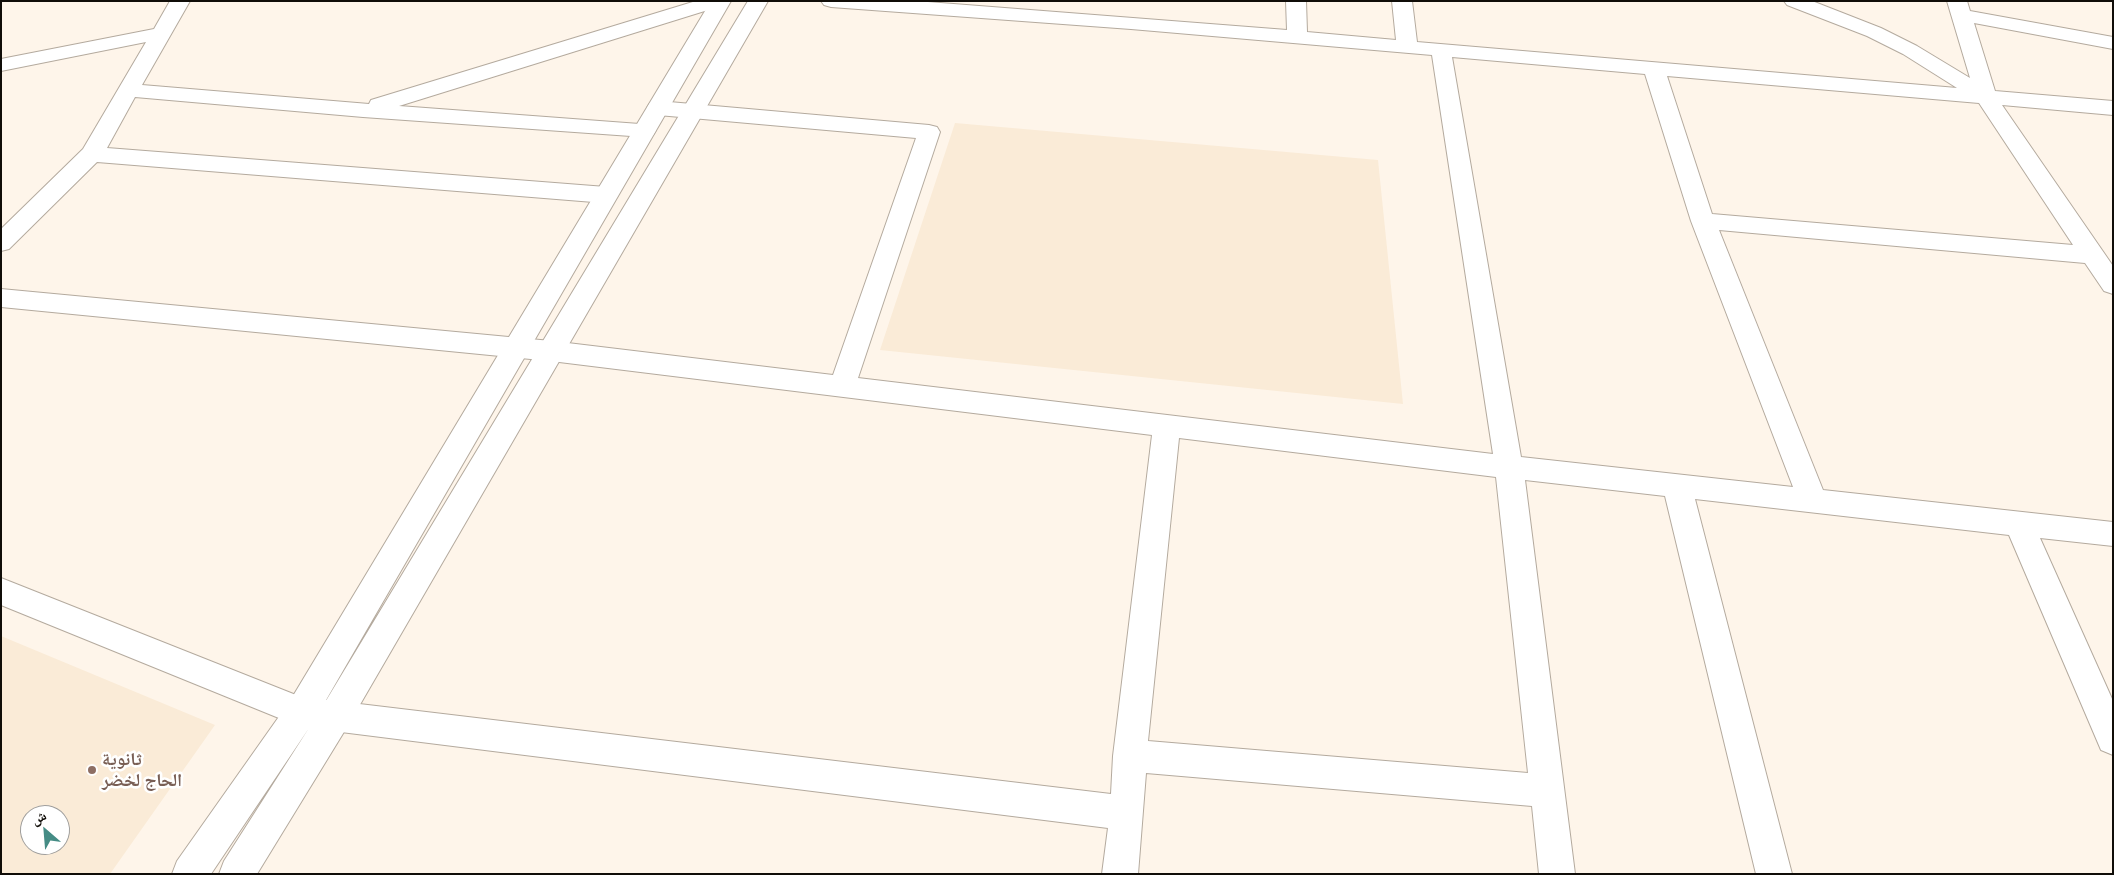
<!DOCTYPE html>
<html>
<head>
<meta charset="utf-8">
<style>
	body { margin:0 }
	#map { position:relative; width:2114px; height:875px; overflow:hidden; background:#fef5ea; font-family:Raleway,"Noto Naskh Arabic",sans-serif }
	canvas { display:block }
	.frame { position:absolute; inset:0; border:2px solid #100d08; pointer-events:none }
	.north { position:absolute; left:20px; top:805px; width:50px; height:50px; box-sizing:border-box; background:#fff; border:1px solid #9f9e9c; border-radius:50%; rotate:333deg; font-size:14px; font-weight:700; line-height:20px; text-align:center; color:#100d08 }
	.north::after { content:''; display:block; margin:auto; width:18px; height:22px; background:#458c85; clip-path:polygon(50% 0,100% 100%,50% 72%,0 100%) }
</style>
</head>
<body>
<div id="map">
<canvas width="2114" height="875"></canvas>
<div class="frame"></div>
<div class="north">ش</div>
</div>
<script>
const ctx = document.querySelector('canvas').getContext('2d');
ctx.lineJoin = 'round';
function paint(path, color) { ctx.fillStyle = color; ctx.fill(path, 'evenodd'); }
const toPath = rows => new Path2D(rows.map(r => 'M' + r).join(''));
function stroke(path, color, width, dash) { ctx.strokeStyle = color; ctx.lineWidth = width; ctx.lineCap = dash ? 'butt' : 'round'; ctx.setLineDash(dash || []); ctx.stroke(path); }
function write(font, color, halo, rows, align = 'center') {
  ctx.font = font + ' Raleway,"Noto Naskh Arabic",sans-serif'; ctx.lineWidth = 5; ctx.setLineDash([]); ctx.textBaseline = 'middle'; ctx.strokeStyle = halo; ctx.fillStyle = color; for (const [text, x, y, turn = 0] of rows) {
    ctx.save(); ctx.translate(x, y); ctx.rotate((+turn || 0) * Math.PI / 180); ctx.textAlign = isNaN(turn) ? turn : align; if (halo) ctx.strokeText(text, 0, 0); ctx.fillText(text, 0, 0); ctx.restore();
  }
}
paint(toPath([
	[955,123,1378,160,1403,404,880,350],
	[1,636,215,725,110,874,1,874],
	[30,815,60,815,60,845,30,845]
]), '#faebd7');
const minor = toPath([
	[170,1,190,1,142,85,369,104,371,100,696,1,727,1,724,5,399,106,653,125,656,130,653,135,645,137,363,117,135,97,107,148,606,187,614,190,618,195,614,200,606,203,97,162,9,249,1,251,1,229,83,149,146,42,1,71,1,59,154,29,170,1],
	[821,1,915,1,1287,30,1286,1,1306,1,1307,32,1396,40,1392,1,1412,1,1417,42,1957,88,1903,54,1867,36,1787,5,1784,1,1812,1,1881,28,1917,46,1970,78,1947,1,1967,1,1970,11,2113,37,2113,49,1974,23,1995,91,2113,101,2113,115,2002,105,2113,266,2113,294,2104,291,2085,263,1719,230,1823,490,2113,522,2113,546,2040,538,2113,701,2113,755,2101,750,2009,535,1695,499,1792,874,1756,874,1665,496,1525,480,1575,874,1539,874,1532,806,1146,773,1138,874,1102,874,1108,828,301,727,1,605,1,578,301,697,1111,794,1113,756,1152,435,551,361,1,307,1,289,551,341,833,375,916,138,658,115,650,113,647,108,650,103,658,101,929,125,937,127,940,132,858,378,1493,454,1432,55,1131,29,831,7,824,5,821,1],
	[1452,57,1645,74,1691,221,1793,487,1521,457,1452,57],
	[1667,76,1979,103,2073,245,1712,214,1667,76],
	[1179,438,1496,477,1528,773,1148,741,1179,438]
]);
const tertiary = toPath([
	[711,1,731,1,315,719,748,1,768,1,347,727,257,874,219,874,224,861,309,728,211,874,172,874,177,861,290,701,711,1]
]);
stroke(minor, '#b4aa9e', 2);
stroke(tertiary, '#b4aa9e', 2);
paint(minor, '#fff');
paint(tertiary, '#fff');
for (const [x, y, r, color] of [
	[92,770,5,"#8d6e63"]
]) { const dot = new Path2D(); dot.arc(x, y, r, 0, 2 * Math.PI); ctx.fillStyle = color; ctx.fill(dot); stroke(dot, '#fff', 2); }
write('bold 18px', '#785e54', '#fff', [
	["ثانوية",102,760],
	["الحاج لخضر",102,781]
], 'left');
</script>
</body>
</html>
